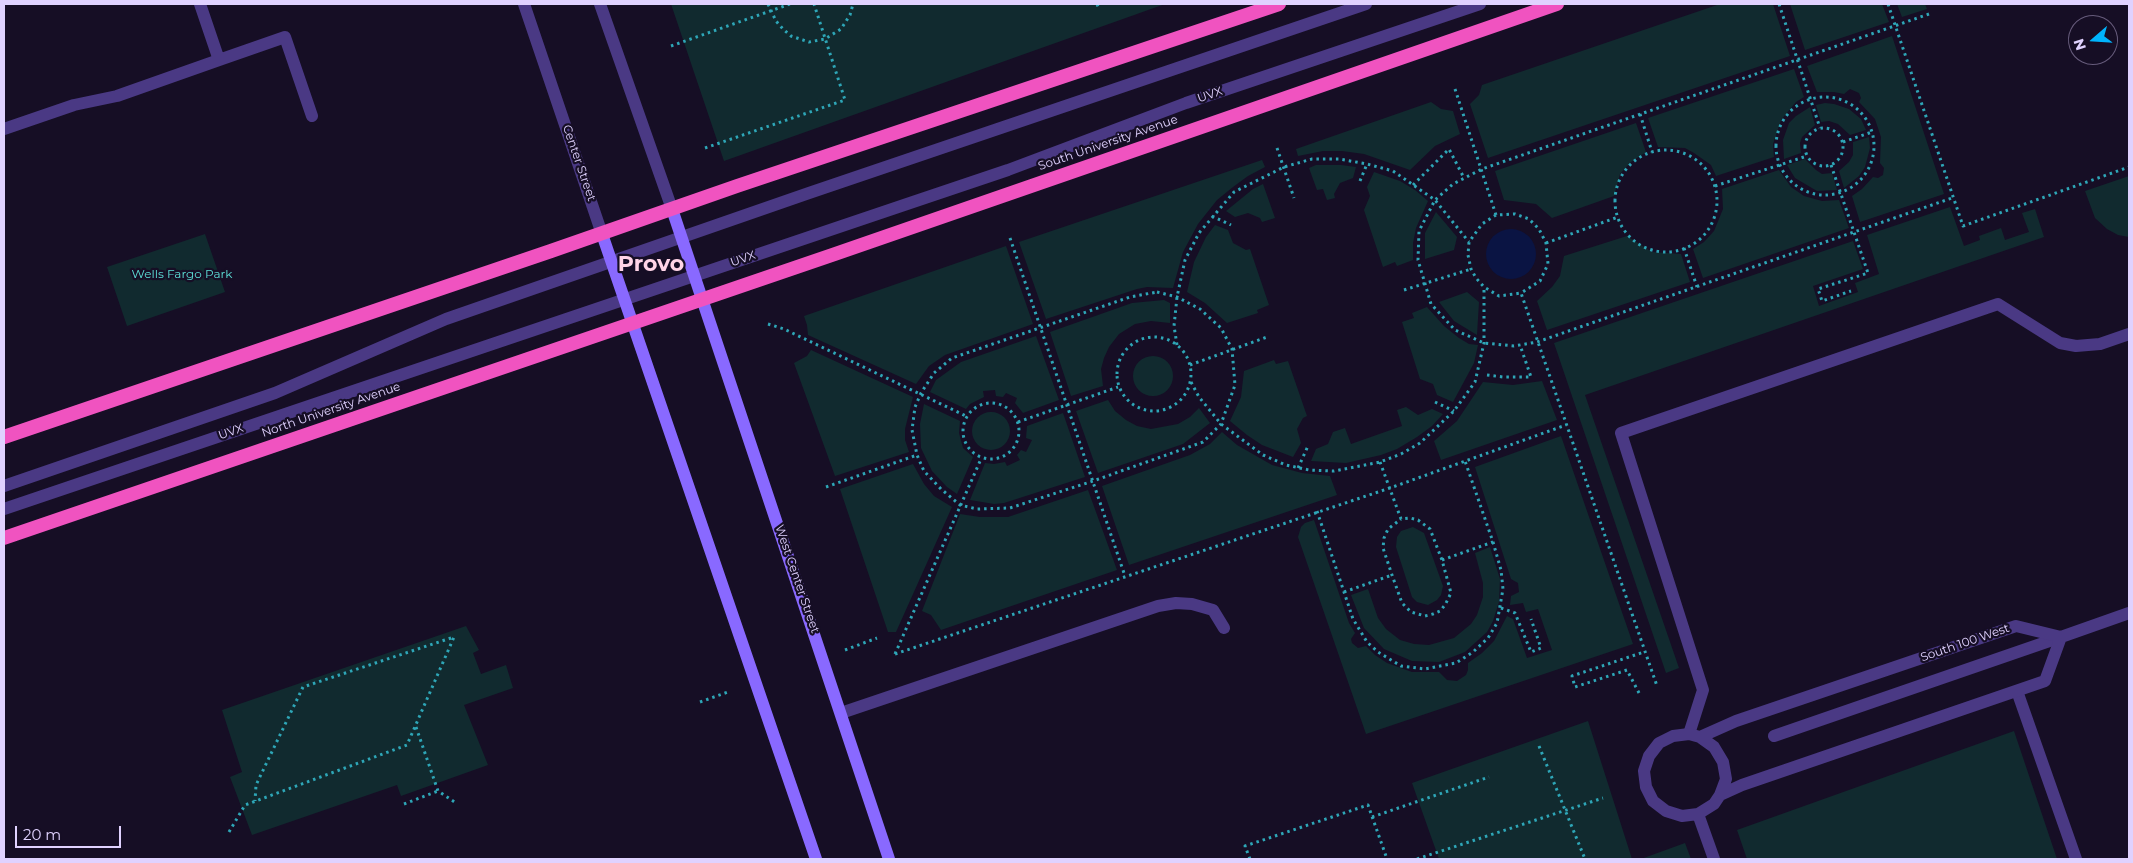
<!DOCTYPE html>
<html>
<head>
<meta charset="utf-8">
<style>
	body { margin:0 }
	#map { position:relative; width:2133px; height:863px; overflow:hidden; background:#160e25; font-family:Montserrat,sans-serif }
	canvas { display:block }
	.frame { position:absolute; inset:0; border:5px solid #e0d2ff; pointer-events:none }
	.north { position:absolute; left:2068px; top:15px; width:50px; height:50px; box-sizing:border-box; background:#160e25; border:1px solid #675c7c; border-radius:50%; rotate:251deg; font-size:14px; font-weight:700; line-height:20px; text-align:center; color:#e0d2ff }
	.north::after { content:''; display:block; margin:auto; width:18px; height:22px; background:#00b4fd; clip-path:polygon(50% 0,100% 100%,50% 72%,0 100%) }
	.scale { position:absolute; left:15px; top:826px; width:106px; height:22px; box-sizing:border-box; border:2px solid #e0d2ff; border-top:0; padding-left:6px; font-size:15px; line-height:18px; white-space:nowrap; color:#e0d2ff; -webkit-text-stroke:4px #160e25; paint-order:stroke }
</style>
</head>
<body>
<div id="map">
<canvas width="2133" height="863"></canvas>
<div class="frame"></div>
<div class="north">N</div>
<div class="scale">20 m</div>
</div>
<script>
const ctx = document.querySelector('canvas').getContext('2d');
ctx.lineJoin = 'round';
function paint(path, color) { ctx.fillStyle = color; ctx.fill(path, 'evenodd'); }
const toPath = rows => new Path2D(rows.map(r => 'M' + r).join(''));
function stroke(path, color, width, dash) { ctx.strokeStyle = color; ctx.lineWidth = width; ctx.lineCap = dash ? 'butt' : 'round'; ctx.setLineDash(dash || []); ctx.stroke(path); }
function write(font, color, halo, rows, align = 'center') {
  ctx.font = font + ' Montserrat,sans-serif'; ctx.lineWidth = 4.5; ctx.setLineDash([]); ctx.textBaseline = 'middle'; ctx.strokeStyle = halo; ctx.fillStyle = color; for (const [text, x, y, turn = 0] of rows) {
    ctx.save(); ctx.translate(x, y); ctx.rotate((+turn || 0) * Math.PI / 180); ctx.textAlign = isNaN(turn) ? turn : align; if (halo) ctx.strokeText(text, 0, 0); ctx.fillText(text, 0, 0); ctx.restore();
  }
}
paint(toPath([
	[671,4,1165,4,724,161],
	[1720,4,1773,4,1790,56,1488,158,1470,104,1479,95,1482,85],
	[1790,4,1882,4,1889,22,1805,50],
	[1897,4,1925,4,1927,9,1902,17],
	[1892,36,1944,194,1860,222,1852,196,1862,189,1873,177,1878,178,1883,175,1884,168,1880,163,1881,137,1875,119,1859,102,1861,98,1859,93,1850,89,1844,94,1834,92,1817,92,1807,66],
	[1794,69,1804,97,1796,102,1781,120,1773,144,1774,157,1716,176,1711,165,1694,153,1685,148,1658,147,1648,118],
	[1431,102,1441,109,1453,111,1460,134,1435,146,1410,170,1364,154,1342,151,1323,151,1298,156,1296,149],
	[1825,103,1834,104,1849,109,1861,119,1866,130,1850,135,1838,124,1829,121,1821,122,1816,105],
	[1810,107,1815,125,1802,137,1800,143,1801,153,1784,159,1783,140,1789,123,1796,116],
	[1636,123,1646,152,1631,162,1620,174,1614,196,1552,218,1536,204,1504,200,1495,171],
	[1869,137,1870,148,1865,167,1859,176,1844,188,1839,171,1849,162,1853,155,1853,142],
	[1805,159,1816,170,1822,174,1832,173,1837,190,1817,191,1795,178,1787,165],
	[1262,160,1265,167,1248,176,1233,187,1217,200,1198,224,1183,252,1173,288,1147,287,1137,289,1046,319,1019,242],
	[1316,165,1341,165,1356,167,1353,178,1340,183,1334,194,1335,198,1327,200,1323,189,1317,190,1309,168],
	[1779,170,1791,187,1804,196,1822,201,1839,200,1849,228,1703,278,1693,249,1704,242,1714,231,1723,209,1722,189],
	[1374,172,1400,181,1415,190,1428,201,1416,228,1413,243,1413,260,1397,266,1395,262,1383,267,1364,210,1370,196,1367,187],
	[2129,176,2129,237,2118,235,2107,229,2095,218,2085,191],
	[1263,184,1275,218,1262,222,1260,218,1248,213,1235,217,1226,211,1253,189],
	[1950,207,1964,246,1980,240,1979,236,2001,228,2005,240,2029,232,2022,213,2035,209,2044,237,1585,395,1679,668,1666,673,1554,343,1853,241,1863,269,1813,286,1819,306,1858,292,1855,283,1879,274,1867,235],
	[1436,212,1457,237,1454,250,1425,259,1425,233],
	[1215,225,1228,230,1233,243,1246,250,1250,249,1269,305,1257,310,1258,313,1227,323,1205,303,1187,292,1194,262,1206,237],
	[205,234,225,292,127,326,107,267],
	[1627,236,1652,252,1681,254,1690,282,1547,330,1537,301,1552,287,1560,276,1564,256],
	[1006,246,1033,324,945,355,929,366,916,384,808,335,807,325,804,316],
	[1467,292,1479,302,1477,335,1454,321,1439,302],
	[1164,300,1170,303,1170,323,1151,321,1135,324,1119,334,1109,347,1104,358,1101,369,1103,386,1071,396,1050,332,1132,303],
	[1427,307,1444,326,1459,338,1469,344,1478,345,1474,363,1453,402,1437,395,1433,384,1420,379,1402,322,1414,318,1412,313],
	[1036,336,1059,400,1023,413,1015,403,1017,398,1006,393,1003,397,996,396,995,390,983,391,984,397,970,404,966,409,930,392,936,380,961,362],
	[811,350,913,397,905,429,905,440,909,452,835,476,794,363,807,356],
	'1133 376a20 20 0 1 1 40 0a20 20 0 1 1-40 0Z',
	[1274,360,1276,364,1288,361,1307,416,1303,418,1297,429,1301,443,1293,457,1262,445,1247,435,1230,421,1241,397,1244,371],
	[1542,381,1557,420,1441,460,1434,441,1457,421,1483,382,1513,385],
	[1108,400,1115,411,1126,420,1137,426,1151,429,1178,424,1190,417,1199,408,1210,423,1183,444,1098,473,1076,411],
	[924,404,960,421,959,433,963,448,973,457,957,494,947,487,932,471,921,448,920,424],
	[1406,407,1418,415,1432,409,1443,414,1432,426,1417,437,1397,449,1381,455,1346,463,1311,461,1316,449,1328,444,1333,432,1345,428,1351,444,1402,426,1397,410],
	'972 431a19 19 0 1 1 38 0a19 19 0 1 1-38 0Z',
	[1063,413,1085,477,1004,503,994,504,970,500,985,463,994,464,1005,462,1007,466,1020,460,1017,455,1021,450,1026,452,1032,440,1026,438,1027,426],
	[1222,432,1237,445,1272,465,1302,473,1330,476,1337,495,1129,565,1102,486,1190,455,1210,444],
	[1561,436,1633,644,1366,734,1298,537,1301,527,1305,523,1314,520,1349,623,1355,633,1351,639,1352,643,1358,648,1366,646,1375,655,1387,663,1412,672,1439,672,1447,680,1457,681,1466,675,1468,670,1468,663,1482,653,1494,641,1507,616,1513,619,1527,658,1552,650,1538,609,1526,612,1523,603,1510,605,1511,596,1519,592,1518,583,1511,579,1475,467],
	[913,464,924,484,934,496,952,507,896,632,888,632,840,489],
	[1088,490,1117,570,941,630,931,615,922,611,960,514,980,517,1008,517],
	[1413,527,1424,533,1443,586,1441,595,1437,600,1428,605,1417,602,1412,597,1396,547,1397,537,1401,531],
	[1490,547,1500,579,1499,602,1493,621,1487,632,1465,652,1439,662,1412,661,1384,649,1364,628,1351,595,1368,589,1378,618,1386,629,1400,640,1414,644,1429,645,1454,638,1471,624,1477,615,1483,597,1483,583,1475,553],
	[466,626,479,650,473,653,481,674,506,665,513,688,464,705,488,765,401,796,397,785,252,835,230,777,242,772,222,710],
	[1588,721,1632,859,1439,859,1412,783],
	[2014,731,2057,859,1747,859,1737,830],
	[1685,843,1691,859,1641,859]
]), '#112a2f');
paint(toPath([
	'1486 254a25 25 0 1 1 50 0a25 25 0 1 1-50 0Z'
]), '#0a1443');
stroke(toPath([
	[768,4,776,21,783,29,791,36,809,42,825,39,841,29,850,15,853,4],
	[1097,4,1099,9],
	[1779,4,1820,128],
	[1888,4,1963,226,2129,167],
	[1929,14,1482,169,1453,184,1435,200,1419,231,1418,260,1431,304,1455,330,1484,343,1514,346,1537,342,1952,198],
	[671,46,790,4],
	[1455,89,1496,215,1515,214,1529,219,1539,229,1546,243,1548,264,1540,281,1521,293,1657,686],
	'1776 146a49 49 0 1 1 98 0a49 49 0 1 1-98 0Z',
	[1640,114,1652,152],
	'1805 147a19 19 0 1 1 38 0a19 19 0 1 1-38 0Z',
	[1843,142,1872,132],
	[705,148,845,100,814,4],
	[1277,148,1294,198],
	'1615 201a51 51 0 1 1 102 0a51 51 0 1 1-102 0Z',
	[1831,165,1868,273,1818,289,1822,301,1851,291],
	[1360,181,1367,164],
	[1413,185,1449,149,1464,178],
	[1715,186,1807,156],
	[1496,215,1482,224,1469,242,1468,255,1471,269,1476,278,1484,287,1499,296,1521,293],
	[1212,216,1231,225],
	[1010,238,1125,576],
	[1546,243,1618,217],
	[1684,248,1697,287],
	[1404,290,1471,269],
	[1157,292,1177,297,1200,309,1221,328,1232,349,1235,385,1221,424,1203,442,1093,481,1010,508,977,509,960,505,941,489,924,471,917,455,912,430,915,407,921,393,934,373,952,358,1130,297,1157,292],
	[768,324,784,329,966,416],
	'1117 374a37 37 0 1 1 74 0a37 37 0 1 1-74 0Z',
	[1177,345,1174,326,1177,297,1185,260,1199,233,1234,192,1284,167,1312,159,1339,159,1367,164,1393,171,1435,200,1469,242],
	[1190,365,1267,337],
	[1487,375,1503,377,1531,377,1520,345],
	[1191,382,1199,397,1221,424,1263,455,1286,465,1309,470,1334,471,1380,462,1401,454,1420,443,1454,411,1475,382,1484,343,1484,287],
	[1435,402,1454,411],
	'963 431a28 28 0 1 1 56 0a28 28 0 1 1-56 0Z',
	[1018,422,1118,387],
	[1380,462,1401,519,1410,518,1418,520,1430,529,1442,560,1451,593,1445,605,1440,611,1433,614,1425,616,1411,612,1402,603,1392,575,1383,548,1384,538,1388,529,1401,519],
	[1298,468,1308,446],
	[826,487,917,455],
	[1317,511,1353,619,1367,642,1378,652,1401,666,1425,669,1456,663,1473,652,1488,638,1497,623,1503,589,1501,570,1493,542,1465,461],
	[1442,560,1493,542],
	[1344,592,1392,575],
	[1501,608,1515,613,1531,652,1541,648,1531,619],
	[845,650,877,638],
	[895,654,1390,488,1566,425],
	[895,654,981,459],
	[1639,693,1627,670,1575,687,1572,676,1644,652],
	[700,702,728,692],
	[416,727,438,791,456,803],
	[1539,746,1585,859],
	[404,804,438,791],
	[1372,817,1489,777],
	[229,832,245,805,407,745,454,637,303,687,256,785,255,801],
	[1250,859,1245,846,1368,805,1387,859],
	[1417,859,1603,798]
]), '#2ea6b7', 3, [2.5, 4]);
stroke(toPath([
	[200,4,219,60,285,37,312,116],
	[4,129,74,105,117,96,219,60],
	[4,486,275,393,446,319,809,193,1366,4],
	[4,509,910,203,1008,170,1186,103,1480,4],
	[2017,691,2076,859],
	[841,713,1158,606,1176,603,1192,604,1213,610,1224,628],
	[1689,734,1703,690,1621,433,1998,304,2060,343,2076,346,2100,344,2129,334],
	[1774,736,2061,637]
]), '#4a3984', 12);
stroke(toPath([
	[2061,637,2129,613],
	[1700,737,1714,747,1723,762,1726,779,1720,795,1714,804,1698,814,1682,816,1666,811,1653,801,1646,787,1644,771,1649,756,1659,743,1673,736,1689,734,1700,737,1736,721,2016,626,2061,637],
	[1720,795,1742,785,2045,681,2061,637],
	[1698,814,1714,859]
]), '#4a3984', 12);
stroke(toPath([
	[524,4,602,234],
	[600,4,672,209]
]), '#4a3984', 12);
stroke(toPath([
	[672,209,889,859],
	[602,234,816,859]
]), '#8969ff', 12);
stroke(toPath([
	[4,437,551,251,737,186,1279,4],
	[4,538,835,254,1557,4]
]), '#f053c0', 14);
write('12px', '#e0d2ff', '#160e25', [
	["UVX",1210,95,-19],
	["South University Avenue",1108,143,-19],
	["Center Street",579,163,71],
	["UVX",743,259,-19],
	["North University Avenue",331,410,-19],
	["UVX",231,432,-19],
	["West Center Street",797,579,71],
	["South 100 West",1965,643,-19]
]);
write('12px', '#5de0d8', '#160e25', [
	["Wells Fargo Park",182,274]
]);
write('bold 22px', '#ffd4e7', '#160e25', [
	["Provo",651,265]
]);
</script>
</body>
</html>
